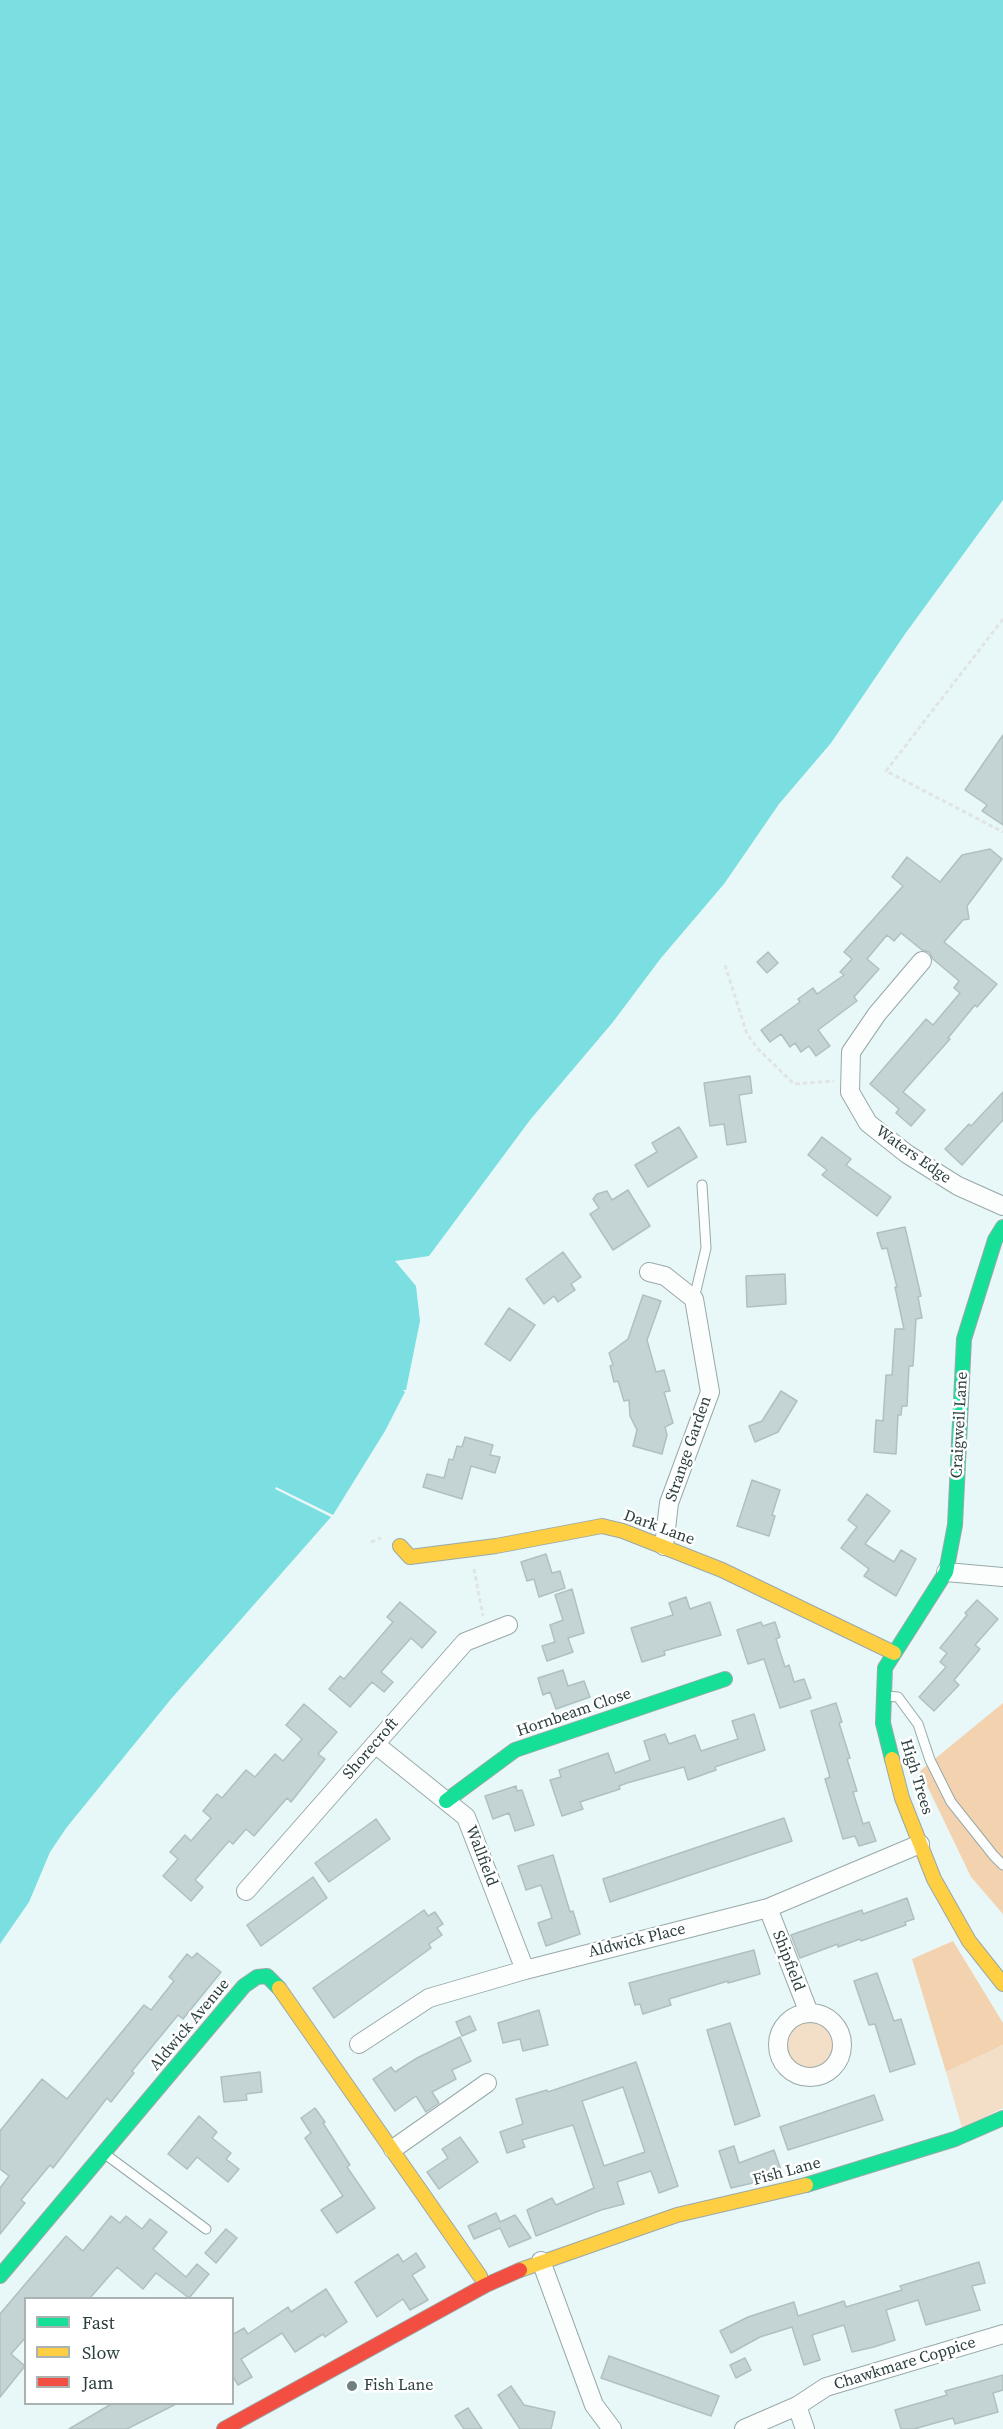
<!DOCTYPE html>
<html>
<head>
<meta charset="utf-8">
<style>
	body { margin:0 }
	#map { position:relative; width:1003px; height:2429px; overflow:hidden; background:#e8f8f8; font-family:"Source Serif 4",serif }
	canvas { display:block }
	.legend { position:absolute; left:24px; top:2297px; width:210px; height:108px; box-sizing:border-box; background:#fff; border:2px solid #abb2b2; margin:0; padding:8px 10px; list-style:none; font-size:18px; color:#2c3f3f }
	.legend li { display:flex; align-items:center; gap:12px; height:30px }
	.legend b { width:30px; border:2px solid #abb2b2 }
</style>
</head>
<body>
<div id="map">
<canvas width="1003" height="2429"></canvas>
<ul class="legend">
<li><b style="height:8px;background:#16e098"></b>Fast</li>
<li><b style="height:8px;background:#ffcf43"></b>Slow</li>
<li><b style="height:8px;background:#f24e42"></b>Jam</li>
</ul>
</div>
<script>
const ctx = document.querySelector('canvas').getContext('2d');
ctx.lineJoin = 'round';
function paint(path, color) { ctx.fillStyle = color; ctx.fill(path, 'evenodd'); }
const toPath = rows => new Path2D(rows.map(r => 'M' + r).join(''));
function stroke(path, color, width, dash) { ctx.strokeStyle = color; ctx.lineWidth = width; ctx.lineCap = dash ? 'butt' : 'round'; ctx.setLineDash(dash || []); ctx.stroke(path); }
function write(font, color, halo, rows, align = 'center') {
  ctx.font = font + ' "Source Serif 4",serif'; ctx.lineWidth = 5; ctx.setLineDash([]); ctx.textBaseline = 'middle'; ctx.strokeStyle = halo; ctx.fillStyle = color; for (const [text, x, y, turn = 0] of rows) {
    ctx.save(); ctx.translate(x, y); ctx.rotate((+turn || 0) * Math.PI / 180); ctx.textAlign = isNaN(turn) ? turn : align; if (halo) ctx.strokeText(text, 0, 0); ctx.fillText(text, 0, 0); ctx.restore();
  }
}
paint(toPath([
	'784 2046a27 27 0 1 1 54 0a27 27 0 1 1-54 0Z',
	[1003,2045,1003,2108,962,2128,946,2072]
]), '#f3dec7');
paint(toPath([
	[1003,1703,1003,1914,971,1877,920,1771],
	[953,1941,1003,2023,1003,2045,946,2072,912,1959]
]), '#f3d2b0');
paint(toPath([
	[0,0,1003,0,1003,500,905,634,831,743,779,804,724,884,661,958,613,1022,530,1120,429,1256,395,1261,416,1286,420,1321,406,1390,403,1390,405,1392,385,1431,333,1515,276,1487,275,1489,331,1517,171,1699,67,1827,50,1852,29,1902,0,1944]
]), '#7bdee0');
const building = toPath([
	[1003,735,1003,825,982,811,987,805,965,790,1003,735],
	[990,849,1002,859,967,906,969,919,963,920,944,942,997,984,977,1007,975,1005,948,1038,950,1039,903,1092,925,1110,911,1126,896,1113,899,1109,870,1084,926,1019,933,1025,960,993,954,988,959,981,933,959,929,952,922,950,901,933,894,941,887,935,867,959,879,969,854,997,857,1001,818,1030,830,1046,816,1056,809,1046,801,1052,795,1043,790,1047,781,1034,770,1042,761,1030,800,1002,798,999,813,988,817,994,844,975,840,972,852,959,844,952,903,886,892,877,907,857,940,882,962,855,990,849],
	[768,952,778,963,767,973,757,962,768,952],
	[750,1076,752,1093,739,1095,746,1142,727,1145,724,1124,710,1126,704,1083,750,1076],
	[1003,1092,1003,1120,962,1165,945,1149,969,1124,971,1126,1003,1092],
	[679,1127,697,1157,648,1187,635,1165,657,1152,652,1143,679,1127],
	[822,1137,851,1159,846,1165,891,1197,877,1216,822,1175,827,1170,808,1155,822,1137],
	[628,1190,650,1226,613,1250,590,1214,599,1208,593,1199,597,1194,607,1191,612,1200,628,1190],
	[905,1227,921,1296,918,1297,922,1318,916,1319,913,1366,909,1366,907,1406,902,1406,901,1415,898,1415,896,1454,874,1452,876,1420,883,1421,886,1375,892,1375,895,1329,904,1329,895,1287,897,1287,887,1248,882,1249,877,1233,905,1227],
	[563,1252,581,1277,571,1284,575,1290,558,1302,554,1296,544,1304,526,1279,563,1252],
	[785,1274,786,1304,747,1307,746,1276,785,1274],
	[643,1295,661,1301,647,1340,656,1372,664,1370,670,1391,664,1392,673,1423,665,1427,667,1435,662,1454,633,1446,637,1430,630,1416,629,1400,624,1401,618,1381,614,1382,610,1366,613,1365,609,1353,628,1339,643,1295],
	[509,1308,535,1325,510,1361,485,1344,509,1308],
	[781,1391,797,1401,778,1432,755,1442,749,1426,762,1421,781,1391],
	[465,1437,493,1445,490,1455,500,1457,495,1473,471,1466,462,1499,423,1487,427,1474,444,1478,449,1459,453,1460,457,1446,462,1447,465,1437],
	[752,1480,780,1490,772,1515,775,1516,769,1536,737,1526,752,1480],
	[867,1494,890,1511,865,1544,894,1562,901,1550,916,1559,896,1596,864,1576,869,1569,841,1548,857,1527,848,1520,867,1494],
	[546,1554,552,1573,560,1571,565,1588,539,1597,534,1579,527,1581,521,1562,546,1554],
	[572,1589,584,1633,568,1638,573,1652,547,1661,542,1646,555,1642,550,1625,563,1620,555,1595,572,1589],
	[686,1597,690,1609,710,1602,721,1635,664,1651,665,1655,642,1662,631,1628,673,1615,669,1603,686,1597],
	[977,1600,998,1619,975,1645,980,1649,954,1680,959,1685,934,1711,919,1697,946,1667,940,1662,947,1653,940,1648,967,1615,965,1613,977,1600],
	[400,1602,436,1632,422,1648,411,1638,381,1672,393,1682,384,1692,372,1682,350,1707,329,1689,340,1676,344,1679,393,1622,387,1617,400,1602],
	[761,1622,763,1626,775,1622,780,1637,776,1639,785,1667,789,1665,794,1682,804,1679,811,1698,780,1708,764,1659,748,1664,737,1630,761,1622],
	[563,1670,568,1686,584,1681,590,1697,556,1709,550,1692,543,1695,538,1678,563,1670],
	[836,1703,842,1722,839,1723,850,1758,847,1759,857,1791,853,1792,863,1824,869,1822,876,1841,859,1846,855,1836,843,1839,825,1779,830,1777,811,1711,836,1703],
	[304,1704,337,1732,318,1754,325,1759,291,1802,287,1798,254,1836,246,1829,233,1844,229,1841,195,1880,203,1887,191,1901,163,1876,178,1859,170,1852,185,1835,191,1841,211,1818,203,1811,217,1794,222,1798,246,1770,255,1777,275,1754,283,1761,302,1739,286,1725,304,1704],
	[754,1714,765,1750,715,1767,716,1770,688,1780,684,1767,627,1783,619,1786,620,1789,580,1802,583,1809,562,1816,550,1780,561,1777,559,1770,608,1753,615,1773,650,1760,644,1741,665,1734,669,1744,695,1735,701,1751,738,1739,732,1721,754,1714],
	[516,1786,517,1791,522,1790,534,1825,515,1831,509,1813,493,1819,485,1796,516,1786],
	[784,1818,792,1841,610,1902,603,1879,784,1818],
	[376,1819,390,1839,329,1882,315,1863,376,1819],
	[553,1855,570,1912,573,1911,580,1934,546,1946,538,1923,552,1918,541,1885,526,1890,518,1866,553,1855],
	[313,1877,327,1898,261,1946,247,1925,313,1877],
	[907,1898,914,1919,905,1922,906,1925,861,1941,860,1939,838,1947,838,1944,800,1958,791,1935,862,1910,863,1914,907,1898],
	[424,1910,428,1916,435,1912,443,1924,437,1928,442,1935,429,1944,431,1948,334,2018,313,1988,424,1910],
	[754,1950,760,1974,728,1983,728,1981,669,1999,671,2005,643,2014,640,2004,635,2005,629,1983,754,1950],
	[197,1953,221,1972,183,2019,178,2015,132,2071,134,2073,111,2102,107,2098,53,2168,50,2165,21,2200,25,2203,0,2234,0,2188,9,2176,0,2169,0,2131,42,2079,67,2099,144,2005,151,2010,174,1981,169,1977,187,1954,192,1958,197,1953],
	[877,1973,894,2021,901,2019,915,2064,890,2072,875,2024,869,2025,854,1981,877,1973],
	[539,2010,548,2045,523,2051,520,2039,503,2043,498,2023,539,2010],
	[470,2016,476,2030,462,2036,456,2022,470,2016],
	[730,2023,760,2116,735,2125,707,2030,730,2023],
	[460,2037,471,2061,452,2070,456,2079,432,2092,439,2103,426,2112,416,2096,395,2111,373,2079,391,2067,395,2072,417,2058,460,2037],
	[636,2062,678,2186,659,2193,651,2171,617,2182,624,2204,601,2210,536,2236,527,2210,552,2198,556,2205,594,2188,573,2125,522,2140,525,2147,507,2153,500,2132,523,2124,516,2099,547,2090,548,2092,636,2062],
	[623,2087,645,2152,604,2166,582,2101,623,2087],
	[260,2072,262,2092,246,2094,247,2100,224,2102,221,2077,260,2072],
	[874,2095,883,2120,788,2150,780,2127,874,2095],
	[315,2108,325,2122,323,2123,350,2165,347,2167,375,2208,337,2233,321,2210,343,2196,305,2138,311,2133,301,2118,315,2108],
	[199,2116,217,2132,212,2138,231,2153,226,2159,239,2169,228,2182,197,2157,187,2169,168,2154,199,2116],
	[460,2137,478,2162,439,2189,427,2172,448,2158,442,2149,460,2137],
	[734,2146,739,2163,774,2150,783,2176,731,2188,719,2151,734,2146],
	[496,2213,500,2222,515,2215,531,2238,509,2247,500,2228,474,2239,468,2226,496,2213],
	[111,2216,120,2223,126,2216,142,2229,150,2219,167,2232,153,2249,186,2277,197,2264,209,2274,189,2298,156,2273,143,2289,117,2267,90,2298,26,2298,26,2337,11,2354,25,2366,0,2397,0,2314,66,2236,83,2251,111,2216],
	[226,2229,237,2238,216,2263,205,2253,226,2229],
	[416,2253,425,2267,412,2275,428,2300,410,2310,403,2299,377,2317,355,2282,398,2254,403,2262,416,2253],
	[979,2262,985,2283,972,2286,980,2310,926,2325,918,2300,886,2310,895,2340,874,2347,852,2352,844,2325,812,2335,820,2360,804,2365,792,2327,760,2337,731,2353,720,2331,748,2317,794,2302,798,2316,844,2301,846,2307,902,2290,900,2286,979,2262],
	[326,2289,347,2322,325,2337,323,2334,295,2352,282,2333,241,2359,252,2377,238,2385,232,2375,232,2335,244,2328,248,2334,288,2307,291,2312,326,2289],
	[609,2356,719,2396,711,2416,601,2378,609,2356],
	[745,2358,751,2370,736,2378,730,2365,745,2358],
	[1003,2375,1003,2390,993,2393,998,2412,955,2424,953,2418,914,2429,901,2429,895,2410,947,2395,945,2391,1003,2375],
	[511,2386,524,2405,555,2412,551,2429,520,2429,498,2395,511,2386],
	[113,2403,178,2403,127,2429,69,2429,113,2403],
	[468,2408,482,2429,464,2429,455,2416,468,2408]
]);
paint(building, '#c4d4d4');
stroke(building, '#b0bfbf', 1.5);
const lane = toPath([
	[694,1299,706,1248,702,1185],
	[886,1696,898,1697,918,1724,930,1760,951,1802,994,1856,1003,1865],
	[105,2154,206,2229]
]);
const street = toPath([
	[922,961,877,1014,851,1052,850,1092,868,1123,907,1154,958,1186,1003,1206],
	[649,1272,665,1276,694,1299,710,1392,669,1503,664,1546],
	[946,1572,1003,1577],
	[375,1744,466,1817,525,1970],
	[246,1891,465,1642,508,1625],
	[768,1908,809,2013],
	'778 2045a32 32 0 1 1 64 0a32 32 0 1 1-64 0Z',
	[359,2044,429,1998,525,1970,768,1908,920,1844],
	[393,2149,487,2083],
	[541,2261,594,2405,612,2429],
	[797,2406,805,2429],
	[744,2429,797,2406,826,2387,1003,2334]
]);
const fast = toPath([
	[892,1759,883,1723,885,1668,946,1572,955,1525,964,1339,995,1240,1003,1227],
	[446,1801,515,1750,725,1679],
	[806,2185,955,2139,1003,2118],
	[0,2276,244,1986,257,1977,267,1976,279,1988]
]);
const slow = toPath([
	[400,1546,410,1557,496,1546,602,1526,623,1531,722,1570,894,1653],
	[892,1759,902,1798,934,1879,969,1941,1003,1984],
	[279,1988,480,2276],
	[520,2270,677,2215,806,2185]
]);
const jam = toPath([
	[224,2429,486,2285,520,2270]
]);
stroke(lane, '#99a8a8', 11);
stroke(street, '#99a8a8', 20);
stroke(fast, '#99a8a8', 16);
stroke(slow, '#99a8a8', 16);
stroke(jam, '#99a8a8', 16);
stroke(toPath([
	[1003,619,886,771,1003,832],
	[725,965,747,1034,759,1050,794,1084,834,1081],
	[371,1542,381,1538],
	[474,1569,483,1616]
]), '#e0e4e4', 3, [4.5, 3]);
stroke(lane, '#fcfefe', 9);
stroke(street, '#fcfefe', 18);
stroke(fast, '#16e098', 14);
stroke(slow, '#ffcf43', 14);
stroke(jam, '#f24e42', 14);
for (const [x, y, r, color] of [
	[352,2386,6,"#6e8080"]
]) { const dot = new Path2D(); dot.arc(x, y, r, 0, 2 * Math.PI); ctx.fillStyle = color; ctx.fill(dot); stroke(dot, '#fff', 2); }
write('16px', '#2c3f3f', '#fff', [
	["Waters Edge",913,1155,35],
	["Craigweil Lane",960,1425,-87],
	["Strange Garden",689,1449,-71],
	["Dark Lane",659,1528,20],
	["Hornbeam Close",574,1713,-19],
	["Shorecroft",371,1749,-49],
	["High Trees",916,1777,73],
	["Wallfield",481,1856,69],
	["Aldwick Place",637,1941,-14],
	["Shipfield",788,1961,69],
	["Aldwick Avenue",190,2025,-50],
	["Fish Lane",787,2172,-15],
	["Chawkmare Coppice",905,2364,-17]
]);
write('16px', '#2c3f3f', '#fff', [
	["Fish Lane",364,2386]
], 'left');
</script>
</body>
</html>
